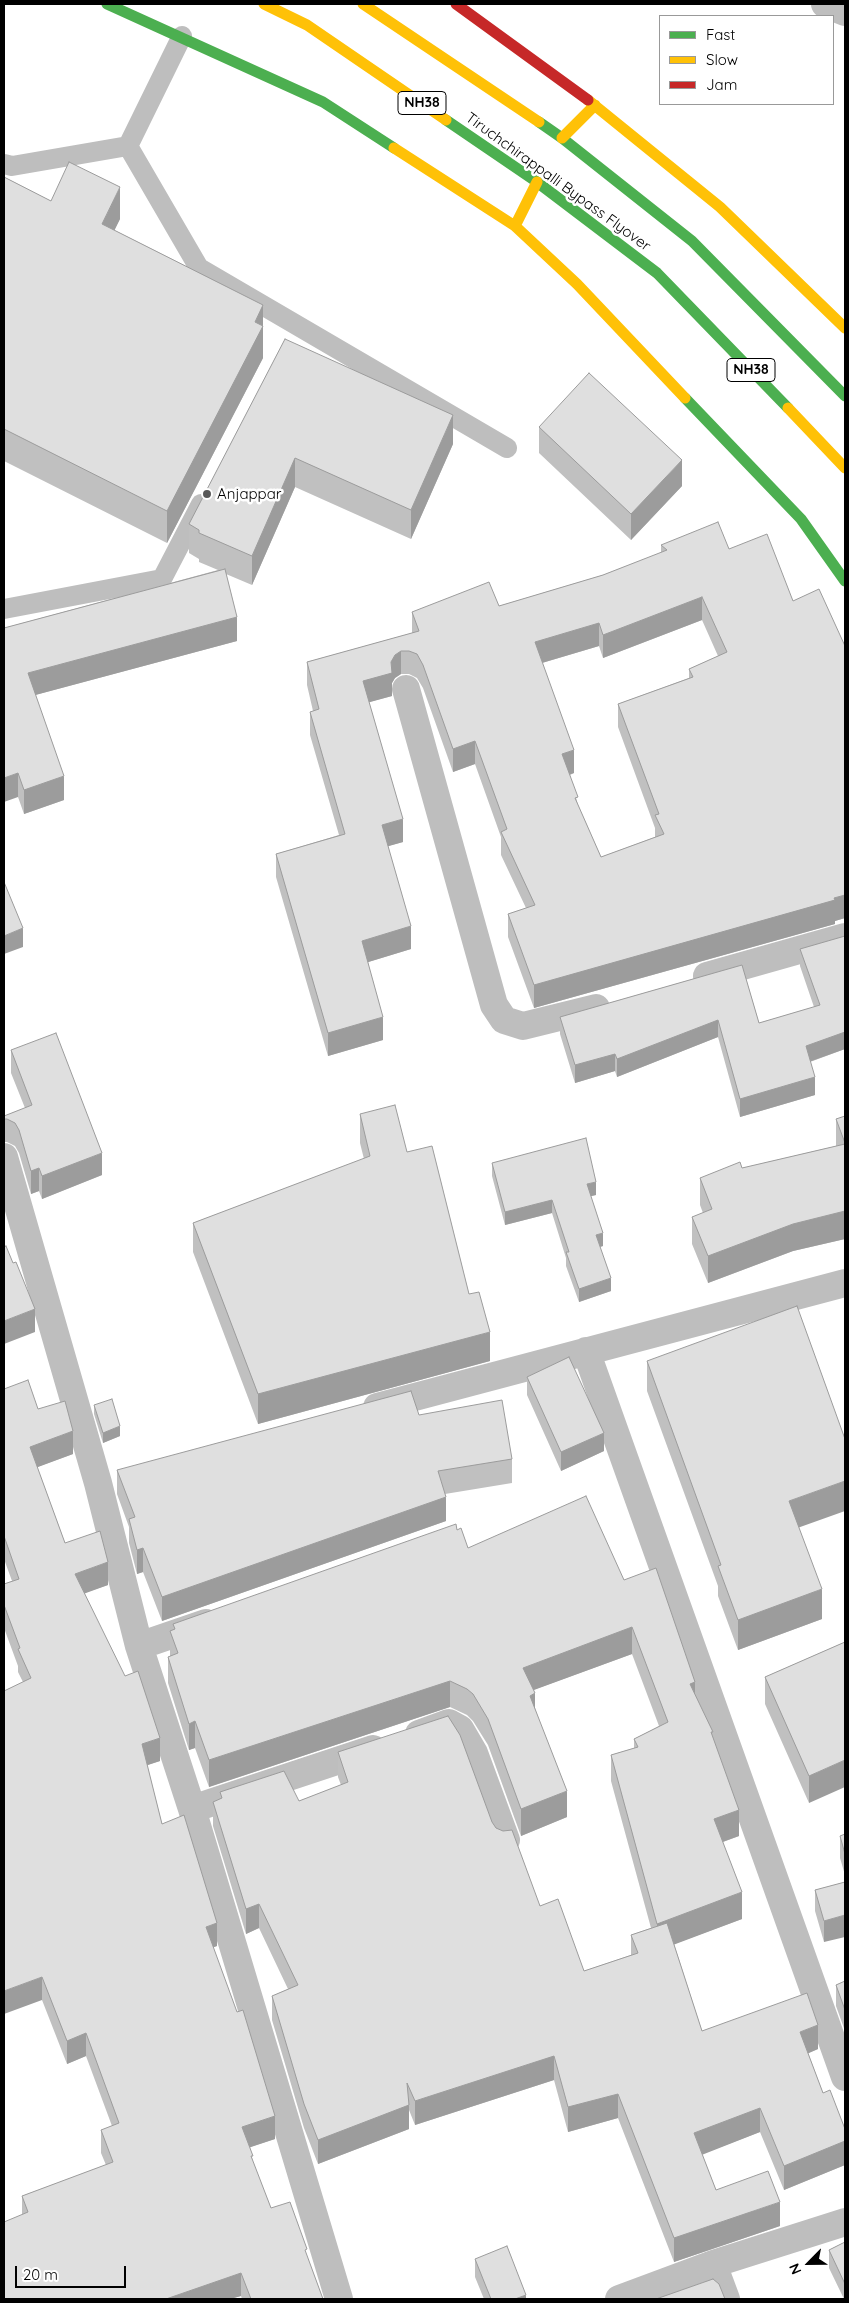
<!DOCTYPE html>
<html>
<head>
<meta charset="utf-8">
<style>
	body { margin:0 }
	#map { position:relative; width:849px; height:2303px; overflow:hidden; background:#fff; font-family:Quicksand,sans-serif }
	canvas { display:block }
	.frame { position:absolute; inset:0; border:5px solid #000; pointer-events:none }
	.legend { position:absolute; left:659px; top:15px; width:175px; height:90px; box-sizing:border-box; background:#fff; border:1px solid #999; margin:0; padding:6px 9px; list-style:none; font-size:15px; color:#000 }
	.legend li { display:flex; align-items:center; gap:10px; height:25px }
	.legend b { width:25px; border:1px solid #999 }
	.north { position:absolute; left:784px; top:2238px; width:50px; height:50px; -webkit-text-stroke:4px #fff; paint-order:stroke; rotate:247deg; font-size:14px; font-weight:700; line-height:20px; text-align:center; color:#000 }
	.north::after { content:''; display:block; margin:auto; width:18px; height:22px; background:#000; clip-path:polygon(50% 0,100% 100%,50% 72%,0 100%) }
	.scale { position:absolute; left:15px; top:2266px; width:111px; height:22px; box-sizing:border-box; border:2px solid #000; border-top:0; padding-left:6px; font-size:15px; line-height:18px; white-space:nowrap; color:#000; -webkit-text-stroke:4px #fff; paint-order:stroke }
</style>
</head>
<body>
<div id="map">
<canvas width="849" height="2303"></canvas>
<div class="frame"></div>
<ul class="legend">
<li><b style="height:6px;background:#4caf50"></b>Fast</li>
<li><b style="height:6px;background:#ffc107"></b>Slow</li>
<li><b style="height:6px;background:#c62828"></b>Jam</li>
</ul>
<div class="north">N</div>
<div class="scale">20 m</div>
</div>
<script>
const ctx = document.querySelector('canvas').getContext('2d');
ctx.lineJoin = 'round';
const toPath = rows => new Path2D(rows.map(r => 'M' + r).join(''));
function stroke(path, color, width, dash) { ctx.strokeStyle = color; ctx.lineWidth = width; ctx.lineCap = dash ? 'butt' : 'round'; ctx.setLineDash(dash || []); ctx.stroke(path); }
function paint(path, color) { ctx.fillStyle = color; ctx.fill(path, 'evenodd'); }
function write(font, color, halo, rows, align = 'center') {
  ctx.font = font + ' Quicksand,sans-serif'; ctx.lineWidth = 5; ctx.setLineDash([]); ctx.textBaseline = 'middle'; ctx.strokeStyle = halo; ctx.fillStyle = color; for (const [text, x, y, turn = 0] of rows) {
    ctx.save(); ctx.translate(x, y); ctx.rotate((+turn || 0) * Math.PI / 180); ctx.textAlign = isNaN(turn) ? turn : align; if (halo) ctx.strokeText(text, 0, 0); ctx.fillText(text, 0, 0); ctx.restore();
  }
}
stroke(toPath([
	[182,36,128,146,199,268,507,448],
	[4,164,12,166,128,146],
	[4,609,162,579,201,504]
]), '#bebebe', 20);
stroke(toPath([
	[825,4,845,12],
	[406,689,494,1005,504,1020,523,1026,596,1008],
	[707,976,845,937],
	[4,1157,98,1483,139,1646,192,1809,339,2299],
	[586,1351,845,2077],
	[377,1407,845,1283],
	[139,1646,206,1623],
	[419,1734,449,1723,460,1729,474,1753,506,1840],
	[192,1809,373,1749],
	[713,2264,726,2299],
	[619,2299,713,2264,845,2222]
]), '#bebebe', 28);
stroke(toPath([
	[107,4,323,102,394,148],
	[446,120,537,182,657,273,788,408],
	[539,122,562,138,692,241,845,396],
	[685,398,801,519,845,581]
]), '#4caf50', 11);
stroke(toPath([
	[264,4,307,25,446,120],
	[363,4,539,122],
	[588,100,720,207,845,328],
	[562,138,595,105],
	[394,148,515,226,577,284,685,398],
	[515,226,537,182],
	[788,408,845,468]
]), '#ffc107', 11);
stroke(toPath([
	[456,4,588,100]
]), '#c62828', 11);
paint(toPath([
	[4,177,51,201,120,219,114,230,263,305,263,358,167,543,4,461],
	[285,339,453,444,411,539,295,487,252,585,226,574,237,641,35,695,64,800,24,814,18,797,4,628,218,570,199,562,199,559,189,553,189,524],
	[539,427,682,486,631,540,539,453],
	[661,545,729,549,793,601,845,646,845,918,835,921,835,924,534,1008,508,937,508,914,526,908,501,855,501,837,475,764,453,772,423,688,417,678,409,674,401,674,395,678,392,683,392,696,369,702,403,842,388,846,411,949,368,962,383,1040,328,1056,276,877,276,854,339,835,310,735,310,712,313,711,307,685,307,662,412,633,412,612,499,606,603,575,661,553],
	[702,620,718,656,689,669,689,678,618,704,618,727,655,828,655,837,601,857,578,805,570,775,574,773,542,663,599,646,603,658],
	[845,936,845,1049,810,1062,815,1095,740,1117,718,1037,617,1077,615,1071,575,1083,560,1034,560,1017,742,965,759,1023,814,1007,800,966,800,949],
	[11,1050,102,1175,42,1199,39,1191,31,1194,19,1153,15,1146,7,1142,4,1142,4,1116,25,1108,11,1073],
	[360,1114,407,1152,469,1294,490,1361,258,1424,193,1252,193,1223,364,1159,360,1143],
	[845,1116,845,1239,793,1251,708,1283,692,1244,692,1217,703,1213,700,1205,700,1178,836,1146,836,1119],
	[492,1163,596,1195,591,1196,603,1246,600,1247,611,1291,579,1302,566,1266,566,1258,552,1213,505,1225,492,1176],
	[647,1361,799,1528,822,1619,738,1650,718,1596,718,1586,647,1391],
	[527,1377,604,1451,561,1471,527,1395],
	[4,1389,38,1409,73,1454,37,1467,65,1543,108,1585,84,1593,160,1761,147,1765,162,1824,217,1946,213,1947,275,2139,250,2147,253,2163,271,2208,307,2257,323,2299,242,2299,241,2296,230,2299,4,2299,22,2215,22,2196,106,2165,101,2153,101,2130,112,2126,86,2056,67,2064,42,2000,23,1682,18,1672,18,1666,4,1628,4,1584,12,1581,4,1559],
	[94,1405,120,1436,103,1443,94,1414],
	[419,1415,512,1459,512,1483,445,1494,446,1521,162,1621,143,1572,137,1574,129,1543,129,1527,117,1494,117,1470],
	[457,1530,468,1548,624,1580,695,1694,713,1737,739,1836,723,1842,742,1919,674,1944,702,2031,818,2049,808,2053,823,2093,845,2129,845,2165,784,2190,760,2132,702,2154,716,2190,780,2226,674,2262,618,2118,568,2132,554,2080,415,2125,409,2110,409,2129,318,2164,304,2128,272,2020,272,1996,288,1989,259,1928,246,1934,213,1826,213,1802,220,1799,220,1792,299,1801,341,1785,338,1777,338,1752,492,1822,540,1906,584,1971,631,1955,631,1935,651,1928,611,1781,611,1755,634,1748,634,1739,659,1726,632,1654,533,1690,535,1708,567,1817,521,1836,488,1745,473,1721,467,1715,450,1707,209,1787,195,1748,189,1750,168,1683,168,1657,170,1656,170,1631,173,1630,173,1624],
	[845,1642,809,1803,765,1704,765,1677],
	[845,1834,845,1875,840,1858,840,1836],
	[845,1882,824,1942,815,1911,815,1890],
	[845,1981,845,2031,836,2006,836,1985],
	[845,2242,845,2299,844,2299,829,2268,829,2250],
	[475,2259,526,2299,484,2299,475,2277]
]), '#c0c0c0');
paint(toPath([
	[120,187,120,219,102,256,102,224],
	[263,305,263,358,167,543,167,511],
	[453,415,453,444,411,539,411,510],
	[295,458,295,487,252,585,252,556],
	[682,460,682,486,631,540,631,514],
	[702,597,702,620,603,658,603,635],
	[237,617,237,641,28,697,28,673],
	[599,623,599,646,535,665,535,642],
	[401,651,401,674,395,678,392,683,392,696,363,704,363,681,391,662,395,655],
	[475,741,475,764,453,772,453,749],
	[574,750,574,773,562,777,562,754],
	[18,773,18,797,4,802,4,778],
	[64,776,64,800,24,814,24,790],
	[403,819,403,842,382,848,382,825],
	[845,895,845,918,835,921,835,924,534,1008,534,985],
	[411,926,411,949,362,964,362,941],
	[23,928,23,947,4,954,4,936],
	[383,1017,383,1040,328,1056,328,1033],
	[718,1020,718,1037,617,1077,617,1059],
	[845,1032,845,1049,806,1063,806,1046],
	[615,1054,615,1071,575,1083,575,1065],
	[815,1077,815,1095,740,1117,740,1099],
	[102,1153,102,1175,42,1199,42,1176],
	[39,1168,39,1191,31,1194,31,1171],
	[596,1182,596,1195,587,1197,587,1184],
	[552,1200,552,1213,505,1225,505,1212],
	[845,1211,845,1239,793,1251,708,1283,708,1256,793,1224],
	[603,1233,603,1246,596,1248,596,1235],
	[611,1278,611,1291,579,1302,579,1289],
	[35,1309,35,1332,4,1344,4,1321],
	[490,1332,490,1361,258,1424,258,1394],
	[120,1426,120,1436,103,1443,103,1433],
	[73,1431,73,1454,30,1470,30,1447],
	[604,1433,604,1451,561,1471,561,1452],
	[845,1481,845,1511,789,1531,789,1501],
	[446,1497,446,1521,162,1621,162,1597],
	[143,1548,143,1572,137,1574,137,1550],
	[108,1562,108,1585,75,1597,75,1574],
	[822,1589,822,1619,738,1650,738,1620],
	[632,1627,632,1654,523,1694,523,1668],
	[450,1681,450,1707,209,1787,209,1760],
	[695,1682,695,1708,690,1684],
	[535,1693,535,1720,530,1696],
	[195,1721,195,1748,189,1750,189,1724],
	[160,1738,160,1761,142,1767,142,1744],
	[845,1760,845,1787,809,1803,809,1776],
	[567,1791,567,1817,521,1836,521,1809],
	[739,1810,739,1836,714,1845,714,1819],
	[742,1892,742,1919,657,1951,657,1924],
	[259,1904,259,1928,246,1934,246,1909],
	[845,1915,845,1937,824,1942,824,1921],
	[217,1923,217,1946,206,1950,206,1927],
	[42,1977,42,2000,4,2014,4,1991],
	[818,2025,818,2049,800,2057,800,2032],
	[86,2033,86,2056,67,2064,67,2041],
	[554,2056,554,2080,415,2125,415,2101],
	[618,2094,618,2118,568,2132,568,2107],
	[409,2105,409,2129,318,2164,318,2140],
	[760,2108,760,2132,694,2158,694,2133],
	[275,2116,275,2139,242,2150,242,2127],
	[845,2141,845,2165,784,2190,784,2166],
	[780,2202,780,2226,674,2262,674,2238],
	[241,2273,241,2296,230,2299,166,2299],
	[526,2295,526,2299,515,2299]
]), '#9c9c9c');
const building = toPath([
	[69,162,120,187,102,224,263,305,255,322,263,326,167,511,4,429,4,177,51,201,69,162],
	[285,339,453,415,411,510,295,458,252,556,199,533,199,530,189,524,285,339],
	[589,373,682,460,631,514,539,427,589,373],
	[718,522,729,549,767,534,793,601,819,589,845,646,845,895,834,898,835,900,534,985,508,914,535,905,501,832,507,829,475,741,453,749,423,665,417,654,409,651,401,651,395,655,391,662,392,673,363,681,403,819,382,825,411,926,362,941,383,1017,328,1033,276,854,345,834,310,712,319,709,307,662,419,631,412,612,489,582,499,606,603,575,667,550,661,545,718,522],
	[702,597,727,652,689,669,693,677,618,704,659,814,655,815,664,834,601,857,575,798,578,797,562,754,574,750,535,642,599,623,603,635,702,597],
	[225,569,237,617,28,673,64,776,24,790,18,773,4,778,4,628,225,569],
	[4,882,23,928,4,936,4,882],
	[845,936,845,1032,806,1046,815,1077,740,1099,718,1020,617,1059,615,1054,575,1065,560,1017,742,965,759,1023,820,1005,800,949,845,936],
	[56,1033,102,1153,42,1176,39,1168,31,1171,19,1130,15,1123,7,1119,4,1119,4,1116,32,1105,11,1050,56,1033],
	[395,1105,407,1152,432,1146,469,1294,479,1292,490,1332,258,1394,193,1223,370,1156,360,1114,395,1105],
	[845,1116,845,1143,836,1119,845,1116],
	[586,1138,596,1182,587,1184,603,1233,596,1235,611,1278,579,1289,566,1252,569,1252,552,1200,505,1212,492,1163,586,1138],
	[845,1144,845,1211,793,1224,708,1256,692,1217,712,1209,700,1178,740,1162,742,1168,845,1144],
	[6,1246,13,1263,16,1262,35,1309,4,1321,4,1247,6,1246],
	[797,1306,845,1439,845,1481,789,1501,822,1589,738,1620,718,1566,721,1565,647,1361,797,1306],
	[569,1357,604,1433,561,1452,527,1377,569,1357],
	[28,1380,38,1409,65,1401,73,1431,30,1447,65,1543,100,1531,108,1562,75,1574,125,1676,138,1671,160,1738,142,1744,162,1824,184,1815,217,1923,206,1927,237,2012,243,2010,275,2116,242,2127,253,2156,251,2156,271,2208,290,2202,307,2249,305,2250,323,2299,251,2299,241,2273,166,2299,4,2299,4,2222,28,2212,22,2196,113,2162,101,2130,119,2123,86,2033,67,2041,42,1977,4,1991,4,1691,31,1678,18,1649,20,1648,4,1605,4,1584,19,1579,4,1536,4,1389,28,1380],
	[411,1391,419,1415,502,1400,512,1459,438,1471,446,1497,162,1597,143,1548,137,1550,129,1519,135,1517,117,1470,411,1391],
	[112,1399,120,1426,103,1433,94,1405,112,1399],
	[586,1496,624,1580,656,1568,695,1682,690,1684,713,1732,711,1732,739,1810,714,1819,742,1892,657,1924,611,1755,638,1747,634,1739,668,1722,632,1627,523,1668,535,1693,530,1696,567,1791,521,1809,488,1719,473,1694,467,1689,450,1681,209,1760,195,1721,189,1724,168,1657,178,1653,170,1631,175,1629,173,1624,456,1524,457,1530,461,1528,468,1548,586,1496],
	[845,1642,845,1760,809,1776,765,1677,845,1642],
	[448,1716,460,1735,492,1822,496,1828,503,1831,512,1830,540,1906,558,1899,584,1971,638,1953,631,1935,667,1923,702,2031,807,1993,818,2025,800,2032,823,2093,830,2090,845,2129,845,2141,784,2166,760,2108,694,2133,716,2190,768,2171,780,2202,674,2238,618,2094,568,2107,554,2056,415,2101,407,2083,409,2105,318,2140,304,2104,272,1996,298,1985,259,1904,246,1909,213,1802,222,1798,220,1792,284,1771,299,1801,348,1782,338,1752,448,1716],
	[845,1834,845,1854,840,1836,845,1834],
	[845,1882,845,1915,824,1921,815,1890,845,1882],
	[845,1981,845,2010,836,1985,845,1981],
	[845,2242,845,2284,829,2250,845,2242],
	[507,2246,526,2295,515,2299,491,2299,475,2259,507,2246],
	[713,2279,719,2284,725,2299,656,2299,713,2279]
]);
paint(building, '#dfdfdf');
stroke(building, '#9c9c9c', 1);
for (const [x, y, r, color] of [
	[207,494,5,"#595959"]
]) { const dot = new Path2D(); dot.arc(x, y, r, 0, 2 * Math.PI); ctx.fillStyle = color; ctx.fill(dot); stroke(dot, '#fff', 2); }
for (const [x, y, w] of [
	[422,103,48],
	[751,370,48]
]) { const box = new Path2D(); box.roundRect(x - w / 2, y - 11.5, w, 23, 4); ctx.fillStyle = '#fff'; ctx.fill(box); stroke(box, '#000', 1); }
write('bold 14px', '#000', null, [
	["NH38",422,103],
	["NH38",751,370]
]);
write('15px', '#000', '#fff', [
	["Tiruchchirappalli Bypass Flyover",558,182,36]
]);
write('15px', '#000', '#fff', [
	["Anjappar",217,494]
], 'left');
</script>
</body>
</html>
